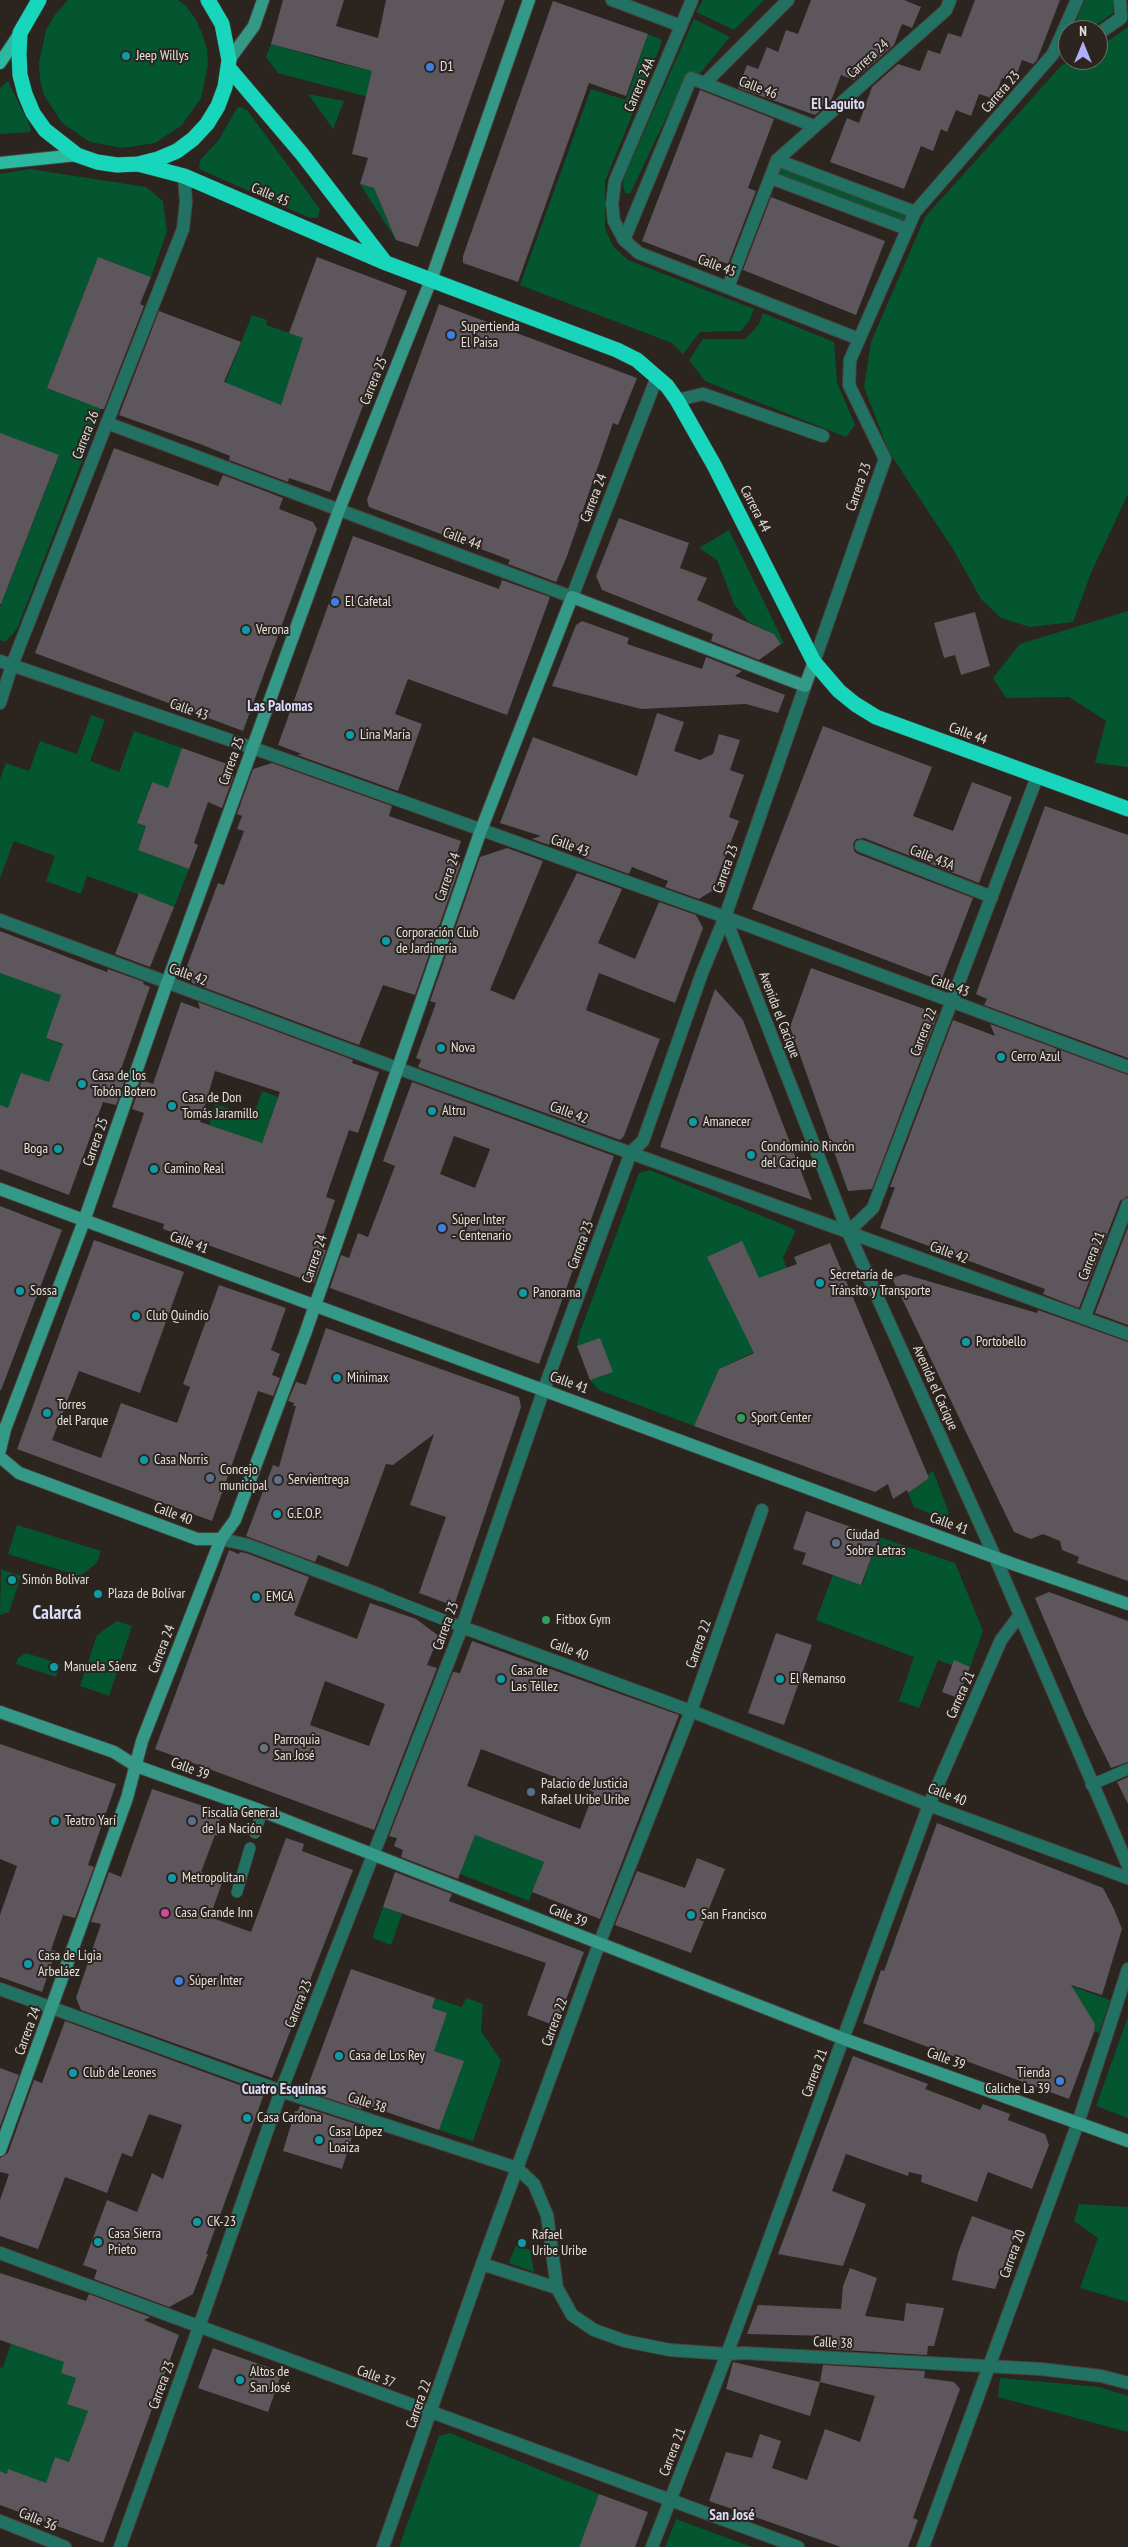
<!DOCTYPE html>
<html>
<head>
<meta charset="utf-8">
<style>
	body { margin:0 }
	#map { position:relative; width:1128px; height:2547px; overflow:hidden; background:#2b241f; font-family:"PT Sans Narrow",sans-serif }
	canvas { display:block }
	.north { position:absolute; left:1058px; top:20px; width:50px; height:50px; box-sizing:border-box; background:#2b241f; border:1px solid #756f6b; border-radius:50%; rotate:0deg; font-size:14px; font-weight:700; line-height:20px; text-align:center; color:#e5e0dc }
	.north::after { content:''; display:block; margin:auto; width:18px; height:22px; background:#adaffb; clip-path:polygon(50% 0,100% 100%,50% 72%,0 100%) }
</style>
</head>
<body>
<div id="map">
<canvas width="1128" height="2547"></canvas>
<div class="north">N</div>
</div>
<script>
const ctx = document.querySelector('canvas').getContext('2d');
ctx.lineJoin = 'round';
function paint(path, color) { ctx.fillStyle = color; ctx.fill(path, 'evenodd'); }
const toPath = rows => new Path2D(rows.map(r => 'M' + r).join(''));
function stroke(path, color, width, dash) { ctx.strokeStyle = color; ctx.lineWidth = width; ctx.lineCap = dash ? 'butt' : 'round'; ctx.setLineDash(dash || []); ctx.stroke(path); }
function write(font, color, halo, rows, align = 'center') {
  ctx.font = font + ' "PT Sans Narrow",sans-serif'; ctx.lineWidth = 4; ctx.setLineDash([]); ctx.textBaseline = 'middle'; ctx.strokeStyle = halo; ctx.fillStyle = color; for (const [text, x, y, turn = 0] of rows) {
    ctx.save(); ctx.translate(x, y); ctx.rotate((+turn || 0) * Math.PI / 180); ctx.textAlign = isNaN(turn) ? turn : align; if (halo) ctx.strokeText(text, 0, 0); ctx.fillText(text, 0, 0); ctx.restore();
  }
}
paint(toPath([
	[68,0,178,0,185,5,195,18,202,33,207,49,208,65,201,98,182,125,155,143,122,148,90,142,62,123,44,95,40,79,39,63,46,30,54,16],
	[703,0,764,0,734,30,696,12],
	[1085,0,1113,0,1113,13,1089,30,1072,30],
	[694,19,730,37,698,76,688,72,630,194,625,193,623,185,624,177],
	[1128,27,1128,494,1091,573,1073,622,1030,627,1001,618,981,599,953,549,889,452,864,387,871,342,925,217,1062,65,1074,60,1098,60,1098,48],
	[648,34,660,39,662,42,605,181,605,228,613,246,628,260,754,309,750,320,741,331,700,332,683,354,672,343,520,285,591,89,626,100],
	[271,44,329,61,378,72,372,98,278,73,266,57],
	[8,81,31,128,30,132,0,134,0,88],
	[308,94,344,101,333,129],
	[240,107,247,110,320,209,318,218,310,218,199,169,200,160,218,141,237,108],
	[777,160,914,212,907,228,771,178],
	[30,169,146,187,163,201,167,231,151,277,98,257,47,388,101,409,93,433,17,629,5,642,0,640,0,607,59,456,0,433,0,174],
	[360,184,374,188,396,240],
	[763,313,834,342,837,382,855,425,846,437,705,381,689,360,703,339,745,339,759,324],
	[252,315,267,320,266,325,304,338,281,405,225,383],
	[729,530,784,643,781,644,774,634,749,622,734,604,717,560,699,548],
	[1128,611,1128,767,1095,763,1106,721,1069,697,1006,698,993,678,1020,644],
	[91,715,105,720,90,761,119,772,134,731,182,748,168,788,151,783,137,823,146,826,138,850,189,869,174,907,87,876,81,894,46,881,55,856,14,841,0,878,0,779,6,763,29,771,40,741,77,754],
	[0,973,62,995,46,1038,63,1045,49,1082,8,1108,0,1105],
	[262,1091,278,1097,252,1171,237,1135,209,1125,215,1104,253,1117],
	[650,1170,796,1230,783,1258,799,1300,758,1350,719,1369,694,1426,599,1390,590,1380,577,1346,580,1332,639,1173],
	[933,1471,949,1513,943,1519,914,1507,908,1493,929,1478,928,1474],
	[17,1525,101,1551,97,1563,80,1576,8,1554],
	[879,1537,955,1563,983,1631,970,1667,954,1661,952,1665,938,1660,919,1708,899,1701,914,1657,816,1620,833,1575,862,1585],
	[1,1569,21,1576,9,1612,0,1615],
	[117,1621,132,1626,109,1696,80,1686,97,1635],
	[26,1653,61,1664,56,1677,16,1664,18,1658],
	[475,1835,544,1862,529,1901,460,1874],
	[383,1907,402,1914,391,1945,372,1938],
	[1057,1981,1110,2000,1099,2033,1094,2032,1095,2024,1080,2000],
	[435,1998,462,2007,466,1998,483,2004,481,2031,501,2061,473,2141,439,2130,463,2061,427,2048,438,2038,447,2013,432,2008],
	[1128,2017,1128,2118,1096,2106],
	[1079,2204,1128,2207,1128,2302,1080,2288,1098,2238,1074,2221],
	[516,2245,530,2250,534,2272,509,2263],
	[11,2343,65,2362,61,2373,76,2378,67,2404,88,2411,69,2462,55,2457,46,2483,8,2470,7,2474,0,2471,0,2367,3,2368],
	[1000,2378,1099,2387,1128,2396,1128,2432,998,2397],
	[450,2433,599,2494,579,2547,399,2547,439,2436],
	[676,2519,752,2547,665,2547]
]), '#045631');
paint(toPath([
	[283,0,344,0,336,26,378,38,386,0,505,0,418,247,396,240,374,188,360,184,368,158,352,154,372,71,271,44],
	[811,0,904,0,921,7,912,28,902,24,894,45,854,80,841,75,831,101,815,115,738,88,747,65,758,69,767,47,778,52,786,30,798,34],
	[975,0,1060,0,1037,60,1033,64,1022,60,1014,82,1002,78,994,99,979,94,971,116,956,110,947,132,941,129,933,151,921,146,904,189,830,162,847,118,859,123,872,87,898,64,920,71,928,50,940,54,948,33,961,37],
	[553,1,648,34,626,96,589,83,518,282,463,263,463,256],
	[700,90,774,119,748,188,756,191,728,264,719,261,716,269,642,241],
	[771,197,885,241,856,315,743,270],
	[98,257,151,277,140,304,144,306,104,409,101,409,47,388],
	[317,257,407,291,330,492,289,478,288,482,229,460,230,456,200,444,119,415,159,311,241,342,224,382,281,405,303,338,289,333],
	[439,304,637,378,618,425,613,423,567,556,556,582,508,564,510,560,369,507,367,500],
	[0,433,59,455,1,604,0,604],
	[114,448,218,486,223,475,283,498,279,509,313,522,317,529,243,731,35,653],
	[619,518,689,543,680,568,707,578,697,600,774,634,781,644,759,660,711,641,713,634,602,590,596,576],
	[353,536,499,589,502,580,550,597,507,715,408,679,395,714,422,724,398,791,297,755,302,754,278,745],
	[975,612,990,666,961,675,955,655,944,658,934,623],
	[582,621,629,638,627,644,702,669,706,657,742,671,735,676,785,695,778,713,746,704,641,709,552,686,576,625],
	[657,713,684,722,674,751,700,760,713,754,719,734,740,740,730,770,744,775,729,817,739,821,712,891,699,899,665,887,668,881,632,867,629,874,584,858,587,852,551,840,549,845,532,839,541,836,500,823,533,737,637,776],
	[823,726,932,767,913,816,953,831,972,782,1012,797,979,883,864,838,856,839,853,844,854,851,858,854,973,898,941,981,752,909],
	[182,748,230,765,226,778,234,775,222,808,208,802,194,843,198,845,189,869,138,850,146,826,137,823,152,782,168,788],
	[272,763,392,806,389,816,461,841,453,866,461,863,415,995,383,985,359,1045,192,983,187,966,218,883,224,885,244,831,237,829,242,816,237,814,253,769],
	[1045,806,1128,835,1128,1058,984,1005,987,999,976,994],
	[507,848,543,861,490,990,514,1000,577,873,622,889,598,943,635,959,659,902,696,915,703,928,675,1003,599,973,586,1010,660,1039,624,1136,620,1140,418,1067,421,1060,416,1058,436,1003,430,1001,480,857],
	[139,893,174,907,150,967,115,954],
	[0,931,88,965,107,972,108,969,144,982,143,984,150,987,120,1072,127,1074,116,1105,103,1102,69,1195,0,1169,0,1105,8,1108,21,1073,49,1082,63,1044,46,1038,61,995,0,973],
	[811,968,938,1014,872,1189,848,1191,790,1027],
	[715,989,743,1020,812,1200,660,1147],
	[181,1002,200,1009,198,1002,353,1060,352,1063,379,1072,358,1133,349,1130,326,1197,335,1200,319,1248,326,1250,314,1283,163,1229,164,1224,112,1207,144,1113,132,1109,142,1080,153,1084],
	[215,1071,280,1092,262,1143,200,1122],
	[953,1020,995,1036,990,1024,1128,1075,1128,1196,1120,1201,1079,1308,1043,1294,1045,1289,880,1228,895,1187,890,1187],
	[412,1082,614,1156,539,1364,330,1288,341,1255,349,1258,358,1233,368,1237,395,1166,383,1161],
	[454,1136,490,1149,475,1188,440,1174],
	[0,1206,62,1230,1,1390,0,1390],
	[1128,1227,1128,1325,1095,1313],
	[94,1240,184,1272,140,1393,79,1371,52,1440,101,1458,121,1403,177,1423,190,1387,183,1384,219,1285,286,1308,271,1350,280,1354,272,1375,280,1378,273,1396,258,1391,212,1521,17,1449],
	[742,1241,759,1278,797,1264,794,1257,830,1243,929,1478,908,1493,907,1490,893,1499,888,1484,875,1492,694,1426,719,1369,754,1353,707,1257],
	[904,1274,1037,1313,1038,1310,1128,1342,1128,1581,1077,1563,1079,1557,1062,1550,1060,1541,1043,1534,1031,1539,1014,1532,892,1278],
	[326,1328,519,1397,521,1407,454,1606,419,1593,446,1517,410,1505,434,1434,393,1465,386,1464,348,1567,318,1555,315,1562,246,1536,273,1465,279,1467,296,1406,293,1406,294,1403,288,1401,296,1382,306,1385],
	[600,1338,613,1372,590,1380,577,1346],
	[806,1511,879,1537,861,1585,802,1564,806,1553,793,1549],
	[229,1550,239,1554,240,1552,246,1553,309,1577,294,1615,357,1639,370,1603,416,1619,439,1636,427,1665,437,1668,374,1830,155,1749],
	[325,1681,385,1704,369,1746,310,1725],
	[1049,1592,1128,1621,1128,1762,1111,1768,1085,1715,1035,1598],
	[776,1633,812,1645,784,1725,748,1713],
	[472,1641,679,1715,600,1919,532,1892,544,1862,475,1835,458,1879,401,1857,403,1850,394,1846,397,1838,389,1836,453,1672,460,1673],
	[481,1749,594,1792,580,1829,467,1786],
	[954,1660,970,1667,958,1698,942,1692],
	[0,1744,116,1784,88,1865,94,1867,75,1918,63,1915,51,1950,56,1951,42,1992,0,1977,0,1915,17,1866,0,1859],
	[1128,1777,1128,1804,1117,1782],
	[152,1789,221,1812,217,1836,215,1835,201,1872,223,1880,210,1917,251,1932,286,1838,304,1844,302,1851,353,1870,272,2078,81,2010,76,1998,101,1924,91,1922,109,1872,121,1877],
	[937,1823,1103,1888,1114,1909,1122,1929,1102,1995,1071,1985,1095,2024,1094,2032,1069,2099,863,2023,881,1970,884,1971],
	[697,1858,725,1869,691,1953,615,1925,637,1871,685,1888],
	[395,1872,452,1894,449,1901,584,1952,556,2026,527,2015,546,1963,383,1907],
	[351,1969,435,1998,432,2008,447,2013,434,2051,464,2061,439,2130,363,2104,361,2109,306,2091],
	[65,2021,264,2094,206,2254,208,2254,193,2294,169,2307,94,2279,97,2270,83,2265,107,2200,137,2212,152,2173,163,2179,182,2125,149,2114,132,2157,122,2153,107,2193,65,2177,38,2249,0,2236,0,2200,9,2174,0,2172,0,2158,8,2153,34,2080,42,2083],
	[853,2056,928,2084,925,2089,952,2099,980,2110,983,2104,1010,2114,1008,2120,1045,2134,1049,2145,1032,2189,988,2172,977,2202,921,2182,922,2175,909,2172,908,2176,846,2154,832,2191,866,2204,843,2266,778,2254],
	[0,2068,19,2075,0,2126],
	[300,2106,356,2124,342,2169,283,2151,295,2111,298,2111],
	[972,2216,1016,2232,995,2289,952,2280,958,2253],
	[850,2268,877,2278,865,2316,904,2321,906,2303,944,2308,934,2346,928,2346,927,2355,827,2349,830,2336,747,2334,758,2305,841,2309,843,2286],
	[0,2273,86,2301,89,2294,150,2317,144,2320,179,2335,103,2543,0,2505,0,2471,7,2474,8,2469,46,2483,55,2457,69,2462,88,2411,67,2404,76,2378,61,2373,64,2362,0,2340],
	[213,2348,282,2372,268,2412,198,2388],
	[733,2362,820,2382,810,2416,726,2389],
	[823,2365,925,2371,924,2378,954,2382,960,2389,913,2518,918,2520,908,2547,841,2547,709,2501,726,2452,752,2458,760,2434,781,2441,772,2468,807,2480,825,2429,860,2442,875,2396,820,2382],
	[599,2494,648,2512,635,2547,579,2547]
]), '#5d575d');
const lane = toPath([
	[381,1595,462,1627],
	[1091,1785,1128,1769],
	[255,1833,262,1811],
	[237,1892,250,1848]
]);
const street = toPath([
	[612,0,681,26],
	[692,0,615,181,612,204,614,221,624,240,639,253,859,339],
	[1098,34,1121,18,1120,0],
	[705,83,788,0],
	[777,160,915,212],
	[771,178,907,229],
	[624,240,691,78,814,126],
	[728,287,777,160,946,10,950,0],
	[677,400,703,394,823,436],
	[107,423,572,597,657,377],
	[0,661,253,748,725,917,1128,1067],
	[814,662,885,459,849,385,850,360,915,212,1053,54,1077,0],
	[0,703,12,665,183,229,186,202,184,176],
	[861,846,992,897],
	[725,917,848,1232,995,1557,1128,1866],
	[0,920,397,1068,1128,1334],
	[848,1232,873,1208,1037,777],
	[1084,1318,1128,1204],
	[221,1539,248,1545,381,1595],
	[462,1627,691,1711,929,1805,1128,1878],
	[0,1989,281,2091,517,2168,534,2184,547,2215,557,2288,572,2315,594,2330,625,2341,670,2350,727,2354,743,2353,1041,2369,1101,2376,1128,2383],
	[0,2253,798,2547],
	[482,2264,557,2288],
	[0,2521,65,2547],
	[120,2547,199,2327,281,2091,462,1627,544,1389,631,1152,643,1141,702,973,725,917,805,686],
	[383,2547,482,2264,599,1944,691,1711,762,1510],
	[652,2547,727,2354,929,1805,1001,1640,1019,1616],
	[923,2547,1078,2123,1128,1969]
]);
const secondary = toPath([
	[229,60,254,26,263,0],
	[0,1189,1013,1564,1128,1604],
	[0,1450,5,1429,84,1221,167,983,339,510,431,280,529,0],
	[0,1457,19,1473,197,1539,221,1539],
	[0,1712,114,1752,136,1766,262,1811,844,2039,1128,2141],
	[0,2150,127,1798,142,1741,221,1539,235,1520,305,1334,481,830,572,597,805,686,814,662]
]);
const primary = toPath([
	[0,63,20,33],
	[0,163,77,155]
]);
const highway = toPath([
	[39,0,20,33,19,54,20,75,25,94,33,113,45,130,77,155,97,162,117,165,138,164,158,159,177,151,193,139,207,124,218,106,225,87,229,60,222,24,208,0],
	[228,67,302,154,385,262],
	[138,164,184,176,386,263,617,350,637,360,667,386,677,400,714,465,814,662,839,691,855,704,876,717,1128,809]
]);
stroke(lane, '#49423d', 12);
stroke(street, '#49423d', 14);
stroke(secondary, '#49423d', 14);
stroke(primary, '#49423d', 14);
stroke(highway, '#49423d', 16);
stroke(lane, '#227264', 11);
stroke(street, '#227264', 12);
stroke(secondary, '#349987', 12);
stroke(primary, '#2cb9a2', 12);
stroke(highway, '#17d6bb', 15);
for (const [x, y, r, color] of [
	[126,56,5,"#0f9aa8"],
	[430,67,5,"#3f7fe0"],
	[451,335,5,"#3f7fe0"],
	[335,602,5,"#3f7fe0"],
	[246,630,5,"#0f9aa8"],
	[350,735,5,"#0f9aa8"],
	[386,941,5,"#0f9aa8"],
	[441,1048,5,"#0f9aa8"],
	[1001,1057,5,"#0f9aa8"],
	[82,1084,5,"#0f9aa8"],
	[172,1106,5,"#0f9aa8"],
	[432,1111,5,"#0f9aa8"],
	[693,1122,5,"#0f9aa8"],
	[58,1149,5,"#0f9aa8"],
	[751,1155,5,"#0f9aa8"],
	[154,1169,5,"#0f9aa8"],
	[442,1228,5,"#3f7fe0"],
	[820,1283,5,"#0f9aa8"],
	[20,1291,5,"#0f9aa8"],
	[523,1293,5,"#0f9aa8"],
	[136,1316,5,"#0f9aa8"],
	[966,1342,5,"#0f9aa8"],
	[337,1378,5,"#0f9aa8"],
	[47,1413,5,"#0f9aa8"],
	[741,1418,5,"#2e9e5b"],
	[144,1460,5,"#0f9aa8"],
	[210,1478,5,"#5c6f8a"],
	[278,1480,5,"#5c6f8a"],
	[277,1514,5,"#0f9aa8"],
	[836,1543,5,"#5c6f8a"],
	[12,1580,5,"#0f9aa8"],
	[98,1594,5,"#0f9aa8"],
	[256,1597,5,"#0f9aa8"],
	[546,1620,5,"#2e9e5b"],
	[54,1667,5,"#0f9aa8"],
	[501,1679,5,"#0f9aa8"],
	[780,1679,5,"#0f9aa8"],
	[264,1748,5,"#6b7280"],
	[531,1792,5,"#5c6f8a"],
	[55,1821,5,"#0f9aa8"],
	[192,1821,5,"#5c6f8a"],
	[172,1878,5,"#0f9aa8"],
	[165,1913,5,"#d1479c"],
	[691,1915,5,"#0f9aa8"],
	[28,1964,5,"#0f9aa8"],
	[179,1981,5,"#3f7fe0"],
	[339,2056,5,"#0f9aa8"],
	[73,2073,5,"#0f9aa8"],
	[1060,2081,5,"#3f7fe0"],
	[247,2118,5,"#0f9aa8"],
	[319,2140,5,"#0f9aa8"],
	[197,2222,5,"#0f9aa8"],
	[98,2242,5,"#0f9aa8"],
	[522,2243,5,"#0f9aa8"],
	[240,2380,5,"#0f9aa8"]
]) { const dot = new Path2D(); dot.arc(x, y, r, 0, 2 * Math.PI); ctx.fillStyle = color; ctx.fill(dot); stroke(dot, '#2b241f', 2); }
write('14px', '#e5e0dc', '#2b241f', [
	["Jeep Willys",136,56],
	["D1",440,67],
	["Supertienda",461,327],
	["El Paisa",461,343],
	["El Cafetal",345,602],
	["Verona",256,630],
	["Lina María",360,735],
	["Corporación Club",396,933],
	["de Jardinería",396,949],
	["Nova",451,1048],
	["Cerro Azul",1011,1057],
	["Casa de los",92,1076],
	["Tobón Botero",92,1092],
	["Casa de Don",182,1098],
	["Tomás Jaramillo",182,1114],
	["Altru",442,1111],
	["Amanecer",703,1122],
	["Condominio Rincón",761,1147],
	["del Cacique",761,1163],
	["Boga",48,1149,"right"],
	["Camino Real",164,1169],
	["Súper Inter",452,1220],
	["- Centenario",452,1236],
	["Secretaría de",830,1275],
	["Tránsito y Transporte",830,1291],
	["Sossa",30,1291],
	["Panorama",533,1293],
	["Club Quindío",146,1316],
	["Portobello",976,1342],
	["Minimax",347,1378],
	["Torres",57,1405],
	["del Parque",57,1421],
	["Sport Center",751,1418],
	["Casa Norris",154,1460],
	["Concejo",220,1470],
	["municipal",220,1486],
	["Servientrega",288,1480],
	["G.E.O.P.",287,1514],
	["Ciudad",846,1535],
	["Sobre Letras",846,1551],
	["Simón Bolívar",22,1580],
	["Plaza de Bolívar",108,1594],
	["EMCA",266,1597],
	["Fitbox Gym",556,1620],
	["Manuela Sáenz",64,1667],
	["Casa de",511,1671],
	["Las Téllez",511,1687],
	["El Remanso",790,1679],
	["Parroquia",274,1740],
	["San José",274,1756],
	["Palacio de Justicia",541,1784],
	["Rafael Uribe Uribe",541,1800],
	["Fiscalía General",202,1813],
	["de la Nación",202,1829],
	["Teatro Yarí",65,1821],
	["Metropolitan",182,1878],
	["Casa Grande Inn",175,1913],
	["San Francisco",701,1915],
	["Casa de Ligia",38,1956],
	["Arbeláez",38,1972],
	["Súper Inter",189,1981],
	["Casa de Los Rey",349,2056],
	["Club de Leones",83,2073],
	["Tienda",1050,2073,"right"],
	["Caliche La 39",1050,2089,"right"],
	["Casa Cardona",257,2118],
	["Casa López",329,2132],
	["Loaiza",329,2148],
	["CK-23",207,2222],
	["Casa Sierra",108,2234],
	["Prieto",108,2250],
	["Rafael",532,2235],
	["Uribe Uribe",532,2251],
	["Altos de",250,2372],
	["San José",250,2388]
], 'left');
write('14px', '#e5e0dc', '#2b241f', [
	["Carrera 24",868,59,-42],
	["Carrera 24A",640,85,-67],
	["Calle 46",758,88,21],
	["Carrera 23",1001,92,-49],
	["Calle 45",270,195,23],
	["Calle 45",717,266,21],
	["Carrera 25",374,381,-68],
	["Carrera 26",86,435,-69],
	["Carrera 23",859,487,-71],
	["Carrera 24",594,498,-69],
	["Carrera 44",755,509,63],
	["Calle 44",462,539,21],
	["Calle 43",189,710,19],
	["Calle 44",968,734,20],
	["Carrera 25",232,761,-70],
	["Calle 43",570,846,20],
	["Calle 43A",932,858,21],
	["Carrera 23",726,869,-71],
	["Carrera 24",448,877,-71],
	["Calle 42",188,975,20],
	["Calle 43",950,986,20],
	["Avenida el Cacique",779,1015,69],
	["Carrera 22",924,1032,-69],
	["Calle 42",569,1113,20],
	["Carrera 25",96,1142,-71],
	["Calle 41",189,1243,20],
	["Carrera 23",581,1245,-70],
	["Calle 42",949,1253,20],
	["Carrera 21",1092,1256,-69],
	["Carrera 24",315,1259,-71],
	["Calle 41",569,1383,20],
	["Avenida el Cacique",935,1388,66],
	["Calle 40",173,1514,20],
	["Calle 41",949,1524,20],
	["Carrera 23",446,1626,-70],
	["Carrera 22",699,1644,-71],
	["Carrera 24",162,1649,-69],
	["Calle 40",569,1650,20],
	["Carrera 21",961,1695,-66],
	["Calle 39",190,1769,20],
	["Calle 40",947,1795,21],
	["Calle 39",568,1916,22],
	["Carrera 23",299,2004,-68],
	["Carrera 22",555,2022,-70],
	["Carrera 24",28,2031,-70],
	["Calle 39",946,2059,20],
	["Carrera 21",815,2073,-70],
	["Calle 38",367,2103,18],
	["Carrera 20",1013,2254,-70],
	["Calle 38",833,2343,3],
	["Calle 37",376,2377,20],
	["Carrera 23",162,2385,-70],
	["Carrera 22",419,2404,-71],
	["Carrera 21",673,2452,-69],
	["Calle 36",38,2520,22]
]);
write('bold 15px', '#dadcfa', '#2b241f', [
	["El Laguito",838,105],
	["Las Palomas",280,707],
	["Cuatro Esquinas",284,2090],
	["San José",732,2516]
]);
write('bold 19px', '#dadcfa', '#2b241f', [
	["Calarcá",57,1614]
]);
</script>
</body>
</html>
